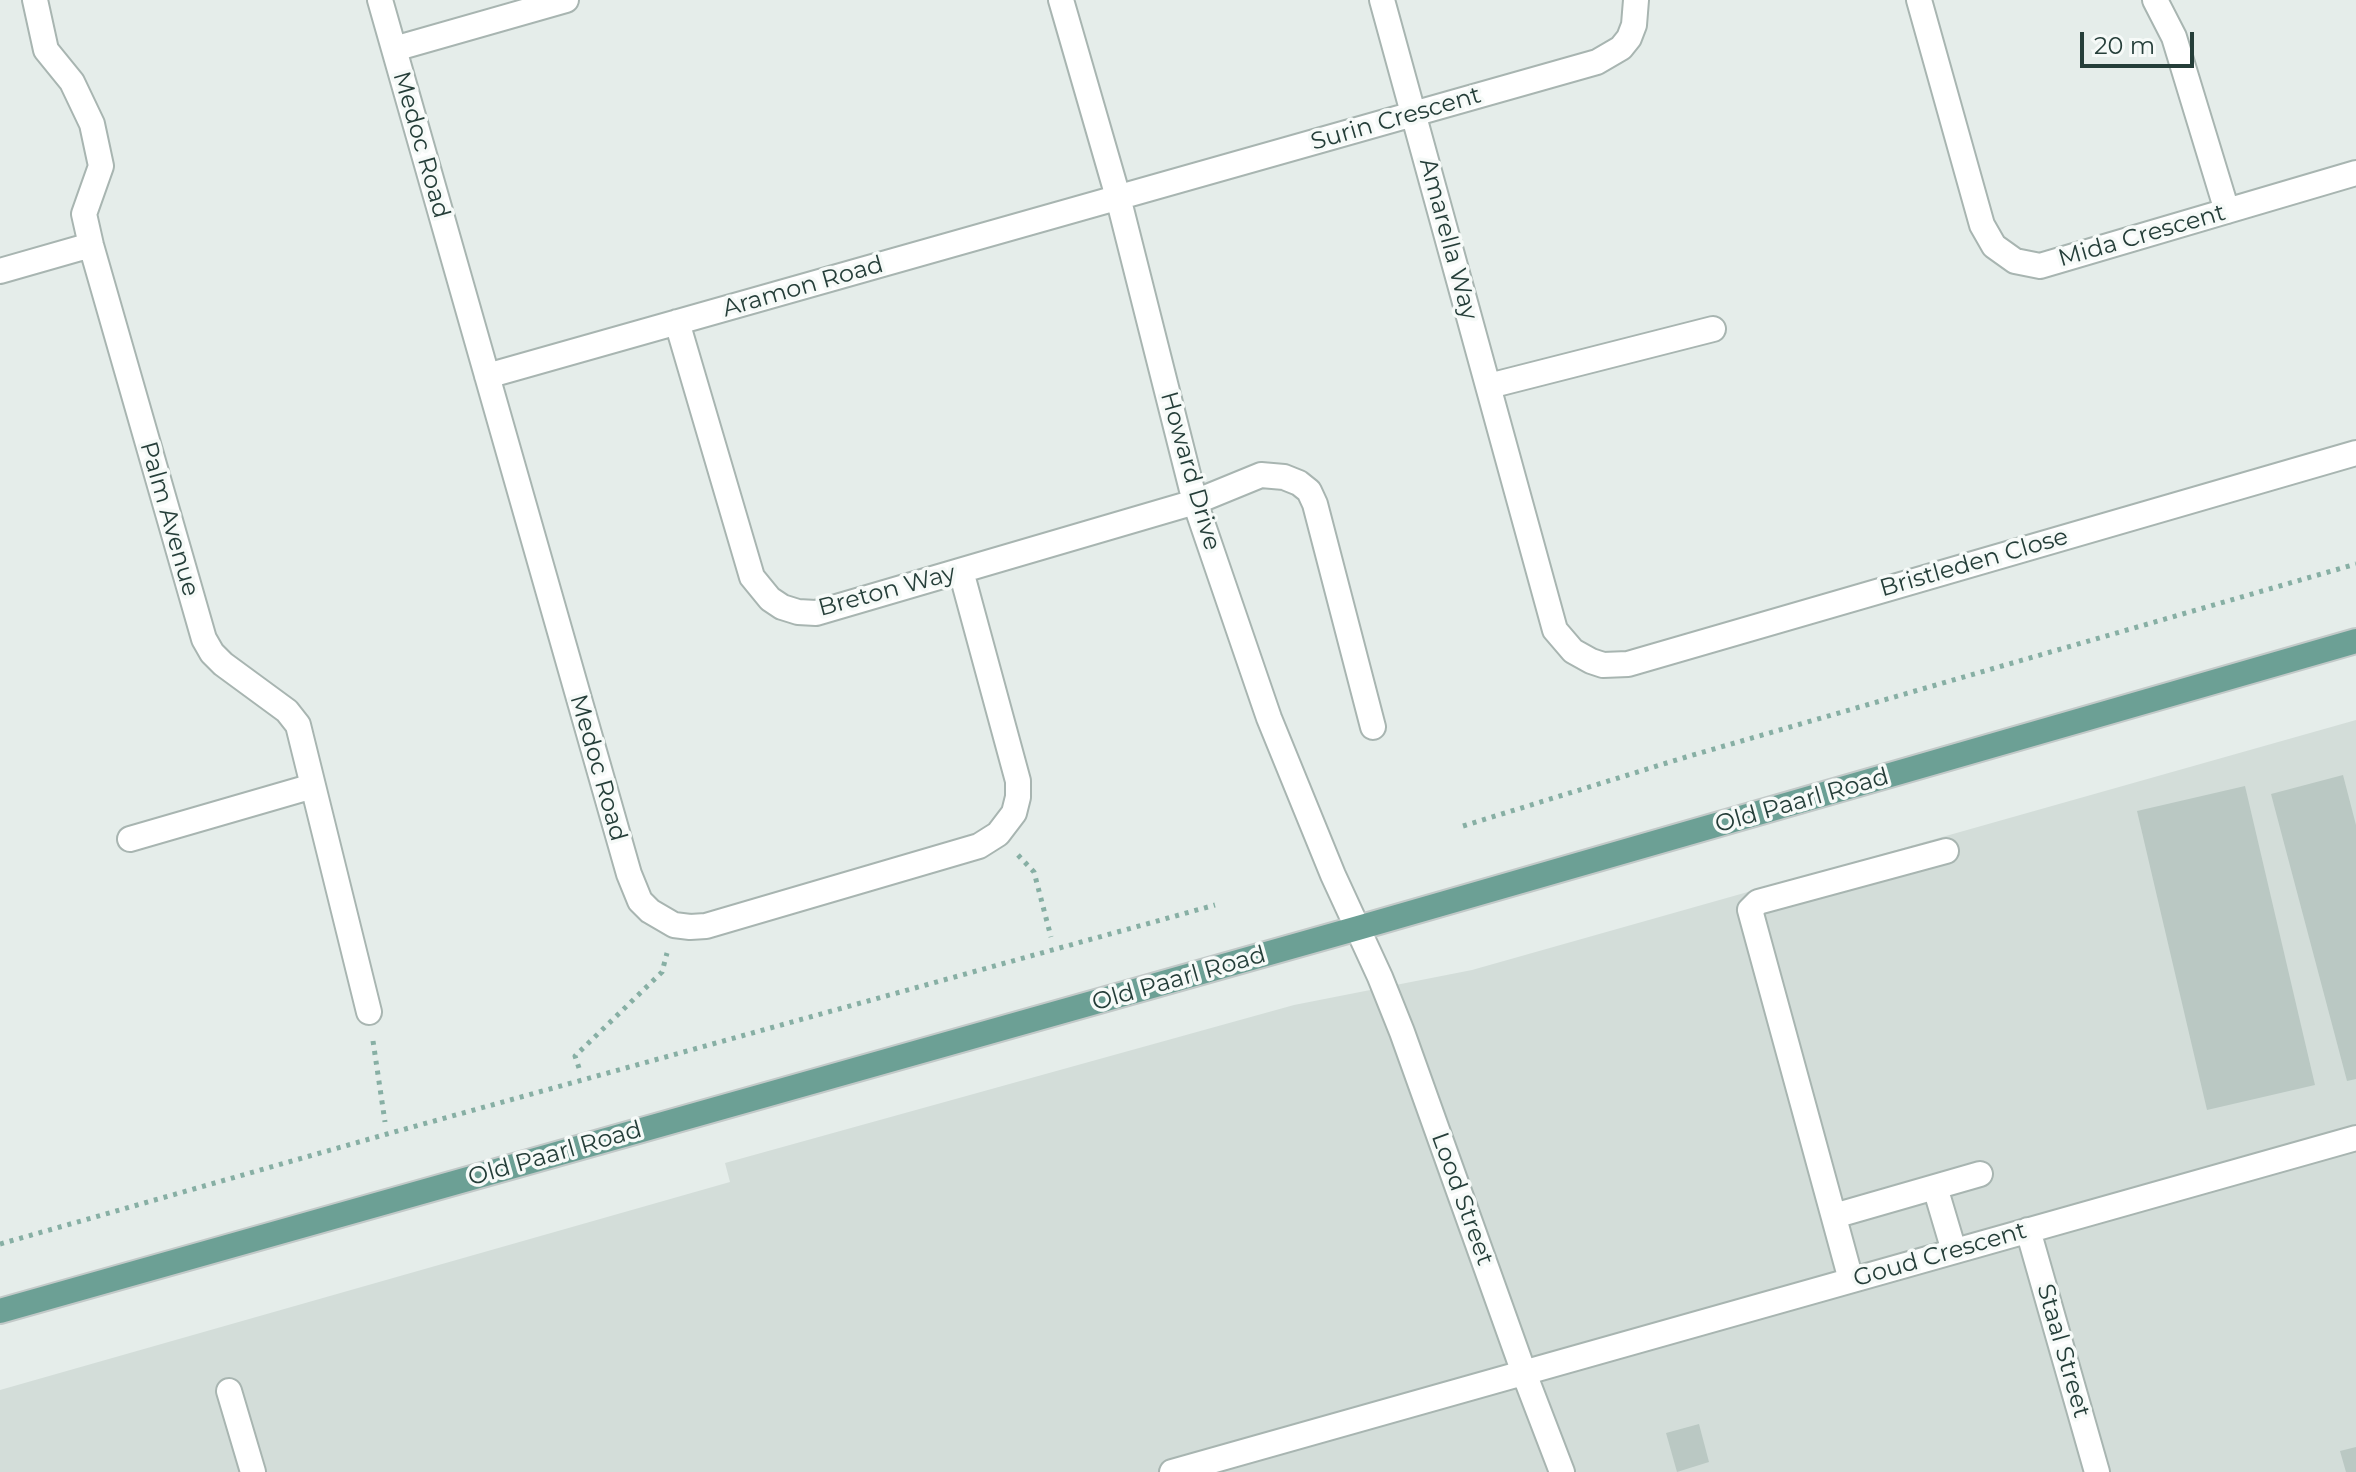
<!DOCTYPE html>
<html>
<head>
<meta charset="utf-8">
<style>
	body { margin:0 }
	#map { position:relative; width:2356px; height:1472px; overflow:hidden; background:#e5edea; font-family:Montserrat,sans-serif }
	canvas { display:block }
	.scale { position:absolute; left:2080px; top:32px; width:114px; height:36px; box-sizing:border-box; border:4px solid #253e39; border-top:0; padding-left:10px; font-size:24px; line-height:28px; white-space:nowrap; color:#253e39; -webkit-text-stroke:6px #f6faf8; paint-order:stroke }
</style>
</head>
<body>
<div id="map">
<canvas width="2356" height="1472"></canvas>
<div class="scale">20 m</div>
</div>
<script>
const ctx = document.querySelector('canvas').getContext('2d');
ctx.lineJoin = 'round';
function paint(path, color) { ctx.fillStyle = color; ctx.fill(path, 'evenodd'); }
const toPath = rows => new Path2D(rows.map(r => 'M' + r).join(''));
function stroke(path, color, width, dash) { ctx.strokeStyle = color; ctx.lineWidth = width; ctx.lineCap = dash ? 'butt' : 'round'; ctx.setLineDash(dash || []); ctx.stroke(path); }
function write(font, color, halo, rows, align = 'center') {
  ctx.font = font + ' Montserrat,sans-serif'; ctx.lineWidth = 7; ctx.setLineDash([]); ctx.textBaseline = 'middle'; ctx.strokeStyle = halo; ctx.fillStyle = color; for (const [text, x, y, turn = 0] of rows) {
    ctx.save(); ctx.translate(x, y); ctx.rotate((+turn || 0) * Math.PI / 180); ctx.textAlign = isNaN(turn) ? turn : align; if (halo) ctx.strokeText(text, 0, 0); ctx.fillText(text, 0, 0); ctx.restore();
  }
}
paint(toPath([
	[2356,720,2356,1472,0,1472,0,1390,730,1182,725,1163,1294,1005,1472,970]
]), '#d3ddd9');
paint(toPath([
	[2343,775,2356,825,2356,1079,2347,1081,2271,794],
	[2245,786,2315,1085,2207,1110,2137,811],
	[1699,1424,1709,1462,1677,1472,1666,1433],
	[2356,1447,2356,1472,2346,1472,2340,1451]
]), '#bac8c3');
const minor = toPath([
	[35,0,46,50,72,82,92,124,101,166,84,214,91,245,204,639,212,653,223,664,287,711,298,725,369,1012],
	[380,0,629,874,640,901,650,911,674,925,690,927,706,926,979,846,998,834,1014,813,1018,797,1018,781,961,571],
	[1061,0,1118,197,1195,502,1269,718,1333,875,1380,977,1402,1032,1524,1373,1562,1472],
	[1382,0,1555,630,1573,651,1591,661,1603,665,1628,664,2356,453],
	[1919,0,1982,225,1994,246,2015,261,2040,266,2356,173],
	[2155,0,2174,37,2227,211],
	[394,49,566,0],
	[0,271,91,245],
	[677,322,752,577,770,599,782,607,798,612,816,613,1195,502,1261,475,1284,477,1299,483,1309,491,1315,504,1373,727],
	[487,376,1597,62,1621,48,1629,38,1634,25,1636,0],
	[1489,386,1713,329],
	[130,839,313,786],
	[1935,1187,1954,1251],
	[1834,1216,1980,1174],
	[2028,1230,2097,1472],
	[1851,1280,1750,910,1758,902,1946,851],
	[229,1391,253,1472],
	[1172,1472,2356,1138]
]);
const major = toPath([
	[0,1311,1358,928,2356,641]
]);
stroke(minor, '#a8b5b1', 28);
stroke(major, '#c2c9c8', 28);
stroke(toPath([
	[1463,826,1686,757,2356,564],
	[1018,855,1034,872,1051,937],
	[373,1041,385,1122],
	[579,1068,575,1056,662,972,667,953],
	[0,1244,387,1134,1215,905]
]), '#87afa4', 5, [4, 6]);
stroke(minor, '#fff', 24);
stroke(major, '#6ca095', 24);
write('24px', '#253e39', '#f6faf8', [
	["Surin Crescent",1396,119,-16],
	["Medoc Road",421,145,74],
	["Mida Crescent",2142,236,-16],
	["Amarella Way",1448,239,75],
	["Aramon Road",803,287,-16],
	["Howard Drive",1190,471,74],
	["Palm Avenue",169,519,74],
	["Bristleden Close",1974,563,-16],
	["Breton Way",887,591,-15],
	["Medoc Road",598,768,74],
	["Old Paarl Road",1802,801,-16],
	["Old Paarl Road",1179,979,-16],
	["Old Paarl Road",555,1154,-16],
	["Lood Street",1462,1199,70],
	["Goud Crescent",1940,1255,-16],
	["Staal Street",2063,1351,74]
]);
</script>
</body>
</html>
